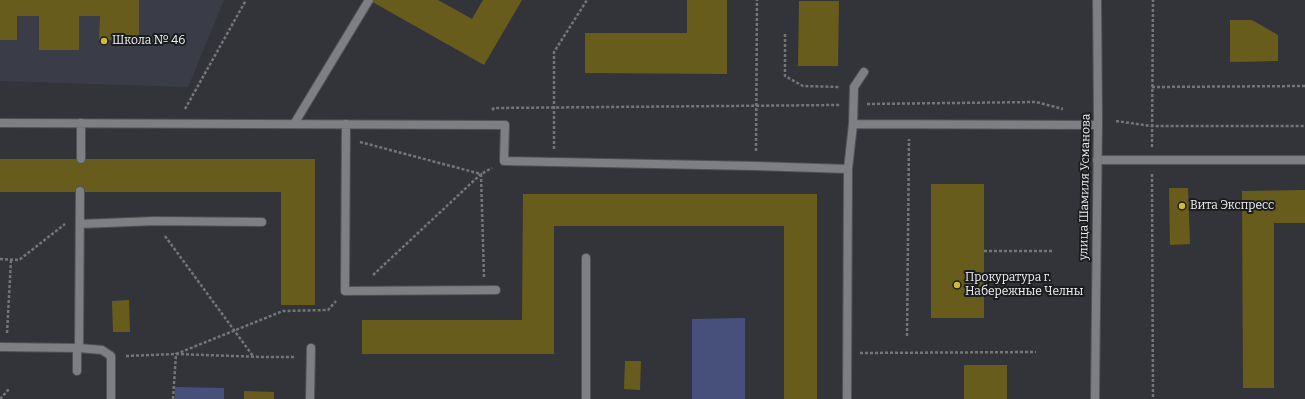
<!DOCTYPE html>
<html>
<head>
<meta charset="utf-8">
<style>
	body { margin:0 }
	canvas { display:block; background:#323439 }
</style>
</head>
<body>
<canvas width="1305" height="399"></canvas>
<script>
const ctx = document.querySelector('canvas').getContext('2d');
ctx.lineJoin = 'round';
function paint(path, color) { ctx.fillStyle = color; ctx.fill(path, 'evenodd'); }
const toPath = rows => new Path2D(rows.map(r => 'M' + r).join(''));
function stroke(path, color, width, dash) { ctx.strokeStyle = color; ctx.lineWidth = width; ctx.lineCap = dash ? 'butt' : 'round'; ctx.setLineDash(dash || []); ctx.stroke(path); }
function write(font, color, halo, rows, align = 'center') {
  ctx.font = font + ' Bitter,serif'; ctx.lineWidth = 4; ctx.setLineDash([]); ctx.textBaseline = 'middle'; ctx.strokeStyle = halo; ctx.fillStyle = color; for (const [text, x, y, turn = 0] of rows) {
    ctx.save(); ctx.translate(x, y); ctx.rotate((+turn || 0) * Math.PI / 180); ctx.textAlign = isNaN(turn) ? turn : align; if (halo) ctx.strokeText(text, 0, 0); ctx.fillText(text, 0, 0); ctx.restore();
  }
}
paint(toPath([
	[0,0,224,0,188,87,0,81]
]), '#3a3d48');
paint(toPath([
	[745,318,745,399,692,399,692,319],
	[175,387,224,388,224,399,175,399]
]), '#47507a');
paint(toPath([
	[0,0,139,0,139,40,99,40,100,16,79,16,79,50,39,50,39,16,17,16,17,40,0,40],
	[369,0,438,0,472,19,483,0,522,0,484,65],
	[687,0,727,0,727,74,585,73,585,33,687,33],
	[799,1,839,1,838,66,798,66],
	[1230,20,1252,20,1278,35,1278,61,1230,62],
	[0,159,315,159,315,305,281,305,281,192,0,192],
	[931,184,984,184,984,318,931,318],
	[1169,188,1188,188,1190,244,1170,245],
	[1305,190,1305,223,1274,223,1274,388,1243,388,1242,191],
	[523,194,817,194,817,399,784,399,784,226,554,226,554,354,362,354,362,320,522,320],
	[129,300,130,332,113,332,112,301],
	[625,361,641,361,640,390,624,389],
	[964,365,1007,365,1007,399,964,399],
	[244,391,274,392,274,399,244,399]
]), '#675c1b');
const service = toPath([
	[0,123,505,125,504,161,756,166,848,169,853,124,1098,125],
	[294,124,369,0],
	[346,124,345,291,496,290],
	[853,124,854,87,864,72],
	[81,159,81,123],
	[1097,160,1305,160],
	[80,224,155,221,262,222],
	[0,347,79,348,102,350,111,356,111,399],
	[79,348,80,191],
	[77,371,77,348],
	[310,399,311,348],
	[586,399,586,258],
	[847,399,848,169]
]);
const minor = toPath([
	[1095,399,1098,118,1097,0]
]);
stroke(service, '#505257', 10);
stroke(minor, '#505257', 10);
stroke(toPath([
	[785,34,785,76,803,86,839,87],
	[1152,87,1305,86],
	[867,104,1036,102,1063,109],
	[185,109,246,0],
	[492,110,494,108,840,105],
	[1116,121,1151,126,1305,126],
	[360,142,481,174,372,276],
	[1152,147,1153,0],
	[554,149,554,52,587,0],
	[756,151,757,0],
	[1152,174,1153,399],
	[165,236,253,356],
	[984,251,1052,251],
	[0,259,19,260,65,224],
	[484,277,481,174,492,168],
	[7,333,11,260],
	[907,336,909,139],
	[860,353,1036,352],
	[126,356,176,354,262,357,296,357],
	[0,399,10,388],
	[173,399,176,354,283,311,328,310,336,301]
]), '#737579', 2.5, [3, 2]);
stroke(service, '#7e7f82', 8);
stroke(minor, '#7e7f82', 8);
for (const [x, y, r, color] of [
	[104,41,4,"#ceb938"],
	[1182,206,4,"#ceb938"],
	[957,285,4,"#ceb938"]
]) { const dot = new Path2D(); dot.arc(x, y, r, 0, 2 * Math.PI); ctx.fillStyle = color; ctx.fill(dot); stroke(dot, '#1b1c1e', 1.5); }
write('12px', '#f0f0f4', '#1b1c1e', [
	["Школа № 46",112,41],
	["Вита Экспресс",1190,206],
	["Прокуратура г.",965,278],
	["Набережные Челны",965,292]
], 'left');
write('12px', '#f0f0f4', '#1b1c1e', [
	["улица Шамиля Усманова",1085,187,-89]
]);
</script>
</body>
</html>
